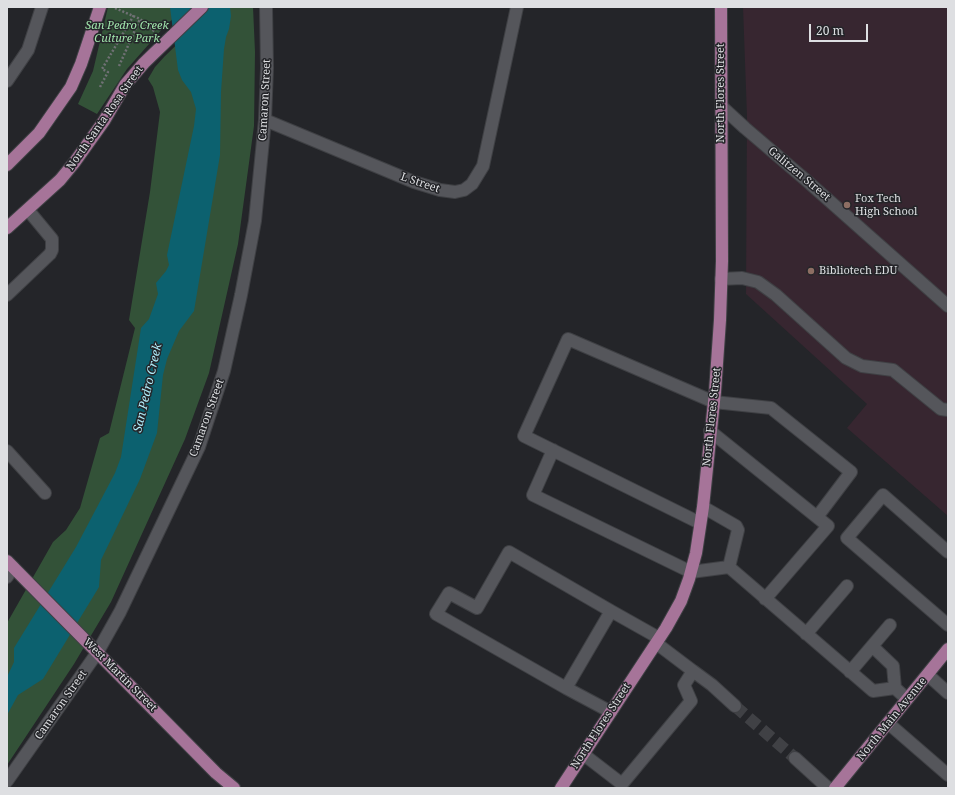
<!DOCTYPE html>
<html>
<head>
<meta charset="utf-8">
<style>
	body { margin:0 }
	#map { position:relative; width:955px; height:795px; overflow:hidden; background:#242529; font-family:"Noto Serif",serif }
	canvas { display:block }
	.frame { position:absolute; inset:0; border:8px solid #dedfe2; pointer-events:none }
	.scale { position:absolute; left:809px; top:24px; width:59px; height:18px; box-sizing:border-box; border:2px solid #dedfe2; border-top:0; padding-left:5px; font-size:12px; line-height:14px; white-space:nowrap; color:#dedfe2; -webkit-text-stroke:3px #242529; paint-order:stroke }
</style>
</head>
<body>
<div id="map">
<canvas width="955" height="795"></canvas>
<div class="frame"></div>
<div class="scale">20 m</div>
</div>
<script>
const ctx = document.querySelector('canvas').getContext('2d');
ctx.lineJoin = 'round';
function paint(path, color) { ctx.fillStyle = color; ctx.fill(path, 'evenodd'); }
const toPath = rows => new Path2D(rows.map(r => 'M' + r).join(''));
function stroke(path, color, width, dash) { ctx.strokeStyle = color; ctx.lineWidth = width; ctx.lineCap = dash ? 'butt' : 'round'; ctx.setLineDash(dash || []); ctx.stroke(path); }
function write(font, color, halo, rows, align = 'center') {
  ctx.font = font + ' "Noto Serif",serif'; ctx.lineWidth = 3; ctx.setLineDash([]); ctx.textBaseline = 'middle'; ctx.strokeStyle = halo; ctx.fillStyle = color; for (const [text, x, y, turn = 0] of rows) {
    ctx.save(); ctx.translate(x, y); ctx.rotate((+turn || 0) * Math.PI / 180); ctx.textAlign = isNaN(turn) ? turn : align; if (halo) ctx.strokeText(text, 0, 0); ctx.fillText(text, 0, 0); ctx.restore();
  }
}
paint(toPath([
	[743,7,948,7,948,516,847,428,867,404,746,294,747,116]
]), '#372630');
paint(toPath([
	[108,7,186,7,164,27,127,69,97,114,78,104,93,71],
	[219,7,253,7,255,52,254,126,238,244,209,373,185,439,111,602,74,664,7,765,7,623,53,542,66,530,80,508,100,438,109,433,135,328,129,320,150,192,160,112,153,87,148,79,155,67,165,56,194,28]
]), '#335238');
paint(toPath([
	[170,7,230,7,231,16,229,29,226,37,224,49,221,92,220,155,194,311,179,331,167,359,163,375,157,433,140,479,101,560,99,587,43,679,18,695,7,715,7,677,14,662,14,648,76,547,115,473,121,457,141,328,149,319,158,294,156,283,166,271,169,265,167,255,194,126,196,109,191,92,182,80,178,70]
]), '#0c616f');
stroke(toPath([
	[735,706,795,758]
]), '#404145', 12, [12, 6]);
const minor = toPath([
	[7,81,28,50,42,7],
	[721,106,745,128,807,181,948,306],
	[265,120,414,182,440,190,455,192,464,190,472,184,483,166,517,7],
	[721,279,742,278,758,282,776,295,846,358,862,366,893,370,941,409,948,410],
	[7,295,50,254,52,250,52,239,28,210],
	[710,431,828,526,765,599],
	[553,450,533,495,691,572,729,567,873,691,895,688],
	[7,451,45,493],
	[703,507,736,526,738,530,729,567],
	[700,523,524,436,568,339,714,402,771,408,851,472,817,517],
	[948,552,883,495,847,538,948,625],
	[7,577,13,567],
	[611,611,659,638],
	[806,634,847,586],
	[872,646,893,666,895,688,907,699],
	[693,671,712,685,735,706],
	[850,672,890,625],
	[928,675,948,693],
	[566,688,611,611,509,552,477,608,449,593,436,614,566,688,611,712],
	[888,723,948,775],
	[583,754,622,784,691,701,684,685,693,671,656,643],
	[795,758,828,788],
	[7,781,97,653,120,612,199,447,224,371,241,295,255,221,265,120,267,68,266,7]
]);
const major = toPath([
	[7,165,39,133,71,87,81,64,100,7],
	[7,228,60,180,74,163,104,121,125,85,144,63,202,7],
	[7,561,216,773,234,788],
	[561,788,666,628,681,601,689,579,696,553,703,507,715,392,720,320,722,261,721,7],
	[835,788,948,649]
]);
stroke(minor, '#3f4044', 14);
stroke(major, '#3f4044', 14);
stroke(toPath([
	[115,8,140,19,155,32],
	[119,66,140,19],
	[100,87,108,72,102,69,134,15]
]), '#707175', 2.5, [2, 2]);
stroke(minor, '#55565b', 12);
stroke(major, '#a67499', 12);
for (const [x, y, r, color] of [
	[847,205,4,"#8d6e63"],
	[811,271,4,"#8d6e63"]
]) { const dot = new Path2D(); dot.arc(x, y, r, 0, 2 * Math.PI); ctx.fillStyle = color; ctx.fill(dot); stroke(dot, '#242529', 1.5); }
write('italic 11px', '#a1e6ac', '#242529', [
	["San Pedro Creek",127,26],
	["Culture Park",127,39]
]);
write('11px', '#dedfe2', '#242529', [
	["North Flores Street",721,93,-90],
	["Camaron Street",265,100,-87],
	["North Santa Rosa Street",105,118,-55],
	["Galitzen Street",799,174,40],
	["L Street",420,183,19],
	["North Flores Street",712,417,-84],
	["Camaron Street",207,418,-70],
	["West Martin Street",120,675,45],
	["Camaron Street",61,705,-55],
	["North Main Avenue",892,719,-51],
	["North Flores Street",601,726,-57]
]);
write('11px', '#dedfe2', '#242529', [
	["Fox Tech",855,199],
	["High School",855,212],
	["Bibliotech EDU",819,271]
], 'left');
write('italic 12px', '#afecf9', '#242529', [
	["San Pedro Creek",148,388,-77]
]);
</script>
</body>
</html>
